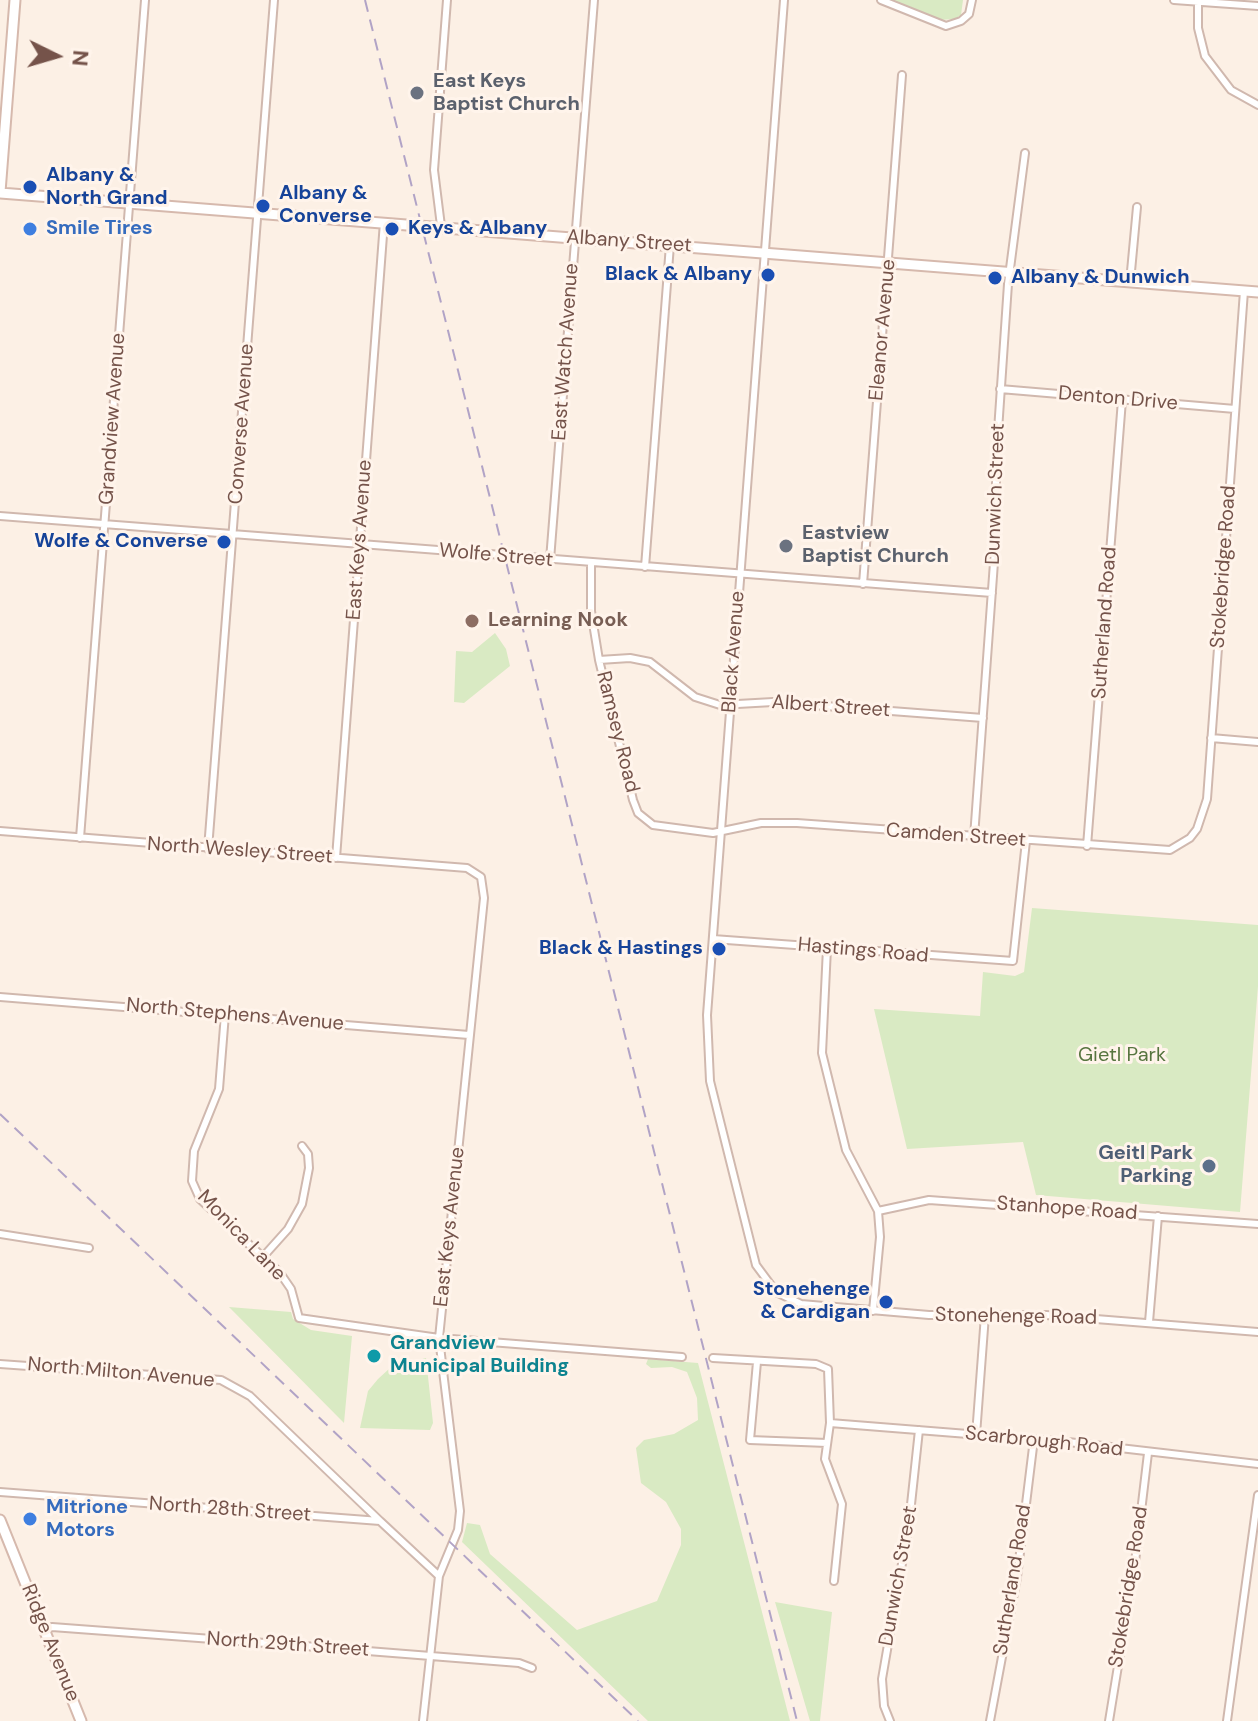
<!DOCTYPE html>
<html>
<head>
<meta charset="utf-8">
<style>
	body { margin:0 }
	#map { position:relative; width:1258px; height:1721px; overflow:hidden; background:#fcf0e5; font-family:"DM Sans",sans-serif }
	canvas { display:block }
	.north { position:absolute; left:16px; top:16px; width:80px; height:80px; -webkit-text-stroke:6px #fff4eb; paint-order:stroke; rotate:95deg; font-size:22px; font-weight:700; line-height:32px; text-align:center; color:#75534a }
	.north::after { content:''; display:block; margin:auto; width:28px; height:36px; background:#75534a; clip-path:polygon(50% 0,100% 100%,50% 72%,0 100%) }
</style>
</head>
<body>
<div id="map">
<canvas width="1258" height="1721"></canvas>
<div class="north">N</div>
</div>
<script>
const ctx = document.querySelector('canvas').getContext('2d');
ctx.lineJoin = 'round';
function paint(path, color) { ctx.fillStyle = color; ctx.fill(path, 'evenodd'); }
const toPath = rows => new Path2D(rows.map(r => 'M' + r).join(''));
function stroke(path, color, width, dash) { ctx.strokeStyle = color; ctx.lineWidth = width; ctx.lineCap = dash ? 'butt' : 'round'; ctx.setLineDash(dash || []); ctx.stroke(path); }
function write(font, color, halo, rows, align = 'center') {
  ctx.font = font + ' "DM Sans",sans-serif'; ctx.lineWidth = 6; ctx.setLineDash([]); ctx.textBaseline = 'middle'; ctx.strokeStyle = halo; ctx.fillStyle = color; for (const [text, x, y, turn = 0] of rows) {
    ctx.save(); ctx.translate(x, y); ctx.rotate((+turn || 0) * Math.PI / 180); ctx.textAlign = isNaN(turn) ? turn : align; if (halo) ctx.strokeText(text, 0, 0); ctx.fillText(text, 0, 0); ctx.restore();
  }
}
paint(toPath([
	[892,0,963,0,961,15,955,19,938,20],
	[495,633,506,649,510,666,464,703,454,702,456,651,472,652],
	[1032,908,1258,925,1258,986,1240,1212,1036,1195,1023,1142,907,1149,874,1009,980,1016,983,972,1015,976,1024,972],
	[229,1307,291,1312,293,1319,311,1330,352,1336,344,1423],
	[426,1358,433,1423,430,1430,360,1428,368,1391,378,1379,390,1368],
	[648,1359,698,1363,790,1721,648,1721,462,1542,467,1523,480,1525,490,1554,577,1630,657,1601,681,1545,681,1529,666,1502,641,1483,636,1448,644,1440,674,1434,698,1420,697,1398,687,1372,672,1367,651,1368,646,1364],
	[775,1602,832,1612,820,1721,810,1721]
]), '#d9eac3');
const street = toPath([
	[784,0,707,1015,710,1081,756,1265,776,1292,801,1304,929,1315,1046,1315,1258,1332],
	[881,0,946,26,961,21,969,14,972,0],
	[1174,0,1258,6],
	[1198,2,1198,28,1205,56,1231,90,1258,105],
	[441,226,434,170,447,0],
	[1130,282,1137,207],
	[1000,389,1235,409],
	[0,516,992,593],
	[550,560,594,0],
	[591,564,591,611,599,660,633,800,638,813,653,825,713,833,761,823,797,823,1170,850,1190,838,1197,829,1207,799,1244,291],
	[645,567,670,245],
	[863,584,902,75],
	[599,660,630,658,650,662,695,697,720,705,773,702,983,718],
	[1211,738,1258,742],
	[0,831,467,868,481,877,484,898,439,1338,460,1511,458,1530,439,1576,423,1721],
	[974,837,996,535,996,460,1008,284,1025,153],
	[80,838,145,0],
	[1087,846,1122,400],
	[208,849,274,0],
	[336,858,384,222],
	[713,939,1013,961,1026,841],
	[827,948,822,1053,846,1150,878,1211,880,1237,873,1311],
	[0,997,469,1035],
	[225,1014,219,1089,194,1151,192,1181,200,1199,280,1273,291,1289,299,1318,439,1338,682,1357],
	[878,1211,929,1200,1258,1224],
	[0,1234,89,1248],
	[262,1258,288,1229,302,1204,309,1168,308,1154,302,1146],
	[1149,1322,1158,1216],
	[713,1358,816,1364,828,1369,830,1423,825,1459,842,1504,834,1581],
	[757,1362,750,1440,827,1443],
	[0,1364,221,1380,250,1396,380,1521],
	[830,1423,1068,1442,1258,1464],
	[976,1435,985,1315],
	[0,1492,380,1521,439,1576],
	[44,1630,52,1627,292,1645,519,1663,532,1668],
	[890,1721,884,1706,882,1679,909,1523,919,1430],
	[990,1721,1017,1577,1034,1439],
	[1109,1721,1135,1562,1148,1453],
	[1227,1721,1258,1495]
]);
const secondary = toPath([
	[0,192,15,0],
	[0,193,1258,292],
	[0,1520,81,1721]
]);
stroke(street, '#d0b8ae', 10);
stroke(secondary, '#d6b9ad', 13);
stroke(street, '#fff', 6);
stroke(secondary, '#fff', 9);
stroke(toPath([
	[365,0,797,1721],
	[0,1114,638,1721]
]), '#b1a3c6', 2, [12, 8]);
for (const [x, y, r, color] of [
	[417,93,8,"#6b7280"],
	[30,187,8,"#1a4fb4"],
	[263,206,8,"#1a4fb4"],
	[30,229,8,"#3f7fe0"],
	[392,229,8,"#1a4fb4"],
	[768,275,8,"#1a4fb4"],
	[995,278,8,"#1a4fb4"],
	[224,542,8,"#1a4fb4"],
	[786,546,8,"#6b7280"],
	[472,621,8,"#8d6e63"],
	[719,949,8,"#1a4fb4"],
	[1209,1166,8,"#5c6f8a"],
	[886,1302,8,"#1a4fb4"],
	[374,1356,8,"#0f9aa8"],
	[30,1519,8,"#3f7fe0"]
]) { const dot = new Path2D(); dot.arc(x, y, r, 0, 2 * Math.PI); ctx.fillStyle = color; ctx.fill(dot); stroke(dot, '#fff4eb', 3); }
write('bold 20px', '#5b616d', '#fff4eb', [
	["East Keys",433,82],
	["Baptist Church",433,105],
	["Eastview",802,534],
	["Baptist Church",802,557]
], 'left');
write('bold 20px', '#164399', '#fff4eb', [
	["Albany &",46,176],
	["North Grand",46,199],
	["Albany &",279,194],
	["Converse",279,217],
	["Keys & Albany",408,229],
	["Black & Albany",752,275,"right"],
	["Albany & Dunwich",1011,278],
	["Wolfe & Converse",208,542,"right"],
	["Black & Hastings",703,949,"right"],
	["Stonehenge",870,1290,"right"],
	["& Cardigan",870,1313,"right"]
], 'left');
write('bold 20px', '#366cbe', '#fff4eb', [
	["Smile Tires",46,229],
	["Mitrione",46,1508],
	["Motors",46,1531]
], 'left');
write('20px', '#75534a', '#fff4eb', [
	["Albany Street",629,242,4],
	["Eleanor Avenue",883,330,-85],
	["East Watch Avenue",566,352,-86],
	["Denton Drive",1118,399,5],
	["Grandview Avenue",113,419,-86],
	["Converse Avenue",242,424,-86],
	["Dunwich Street",996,494,-88],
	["East Keys Avenue",360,540,-86],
	["Wolfe Street",496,556,5],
	["Stokebridge Road",1224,567,-86],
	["Sutherland Road",1105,623,-86],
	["Black Avenue",734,652,-86],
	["Albert Street",831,707,4],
	["Ramsey Road",617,732,76],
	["Camden Street",956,836,4],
	["North Wesley Street",240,851,4],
	["Hastings Road",863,951,5],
	["North Stephens Avenue",235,1015,5],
	["Stanhope Road",1067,1209,4],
	["East Keys Avenue",450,1227,-84],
	["Monica Lane",241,1236,46],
	["Stonehenge Road",1016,1317,1],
	["North Milton Avenue",121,1373,5],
	["Scarbrough Road",1044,1442,6],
	["North 28th Street",230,1510,4],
	["Dunwich Street",899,1576,-80],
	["Sutherland Road",1013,1580,-81],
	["Stokebridge Road",1129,1587,-81],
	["Ridge Avenue",50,1643,68],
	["North 29th Street",288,1645,4]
]);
write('bold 20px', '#785e54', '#fff4eb', [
	["Learning Nook",488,621]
], 'left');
write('20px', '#57753f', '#fff4eb', [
	["Gietl Park",1122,1056]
]);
write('bold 20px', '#4e5e75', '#fff4eb', [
	["Geitl Park",1193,1154],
	["Parking",1193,1177]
], 'right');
write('bold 20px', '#0d838f', '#fff4eb', [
	["Grandview",390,1344],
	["Municipal Building",390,1367]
], 'left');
</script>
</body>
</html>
